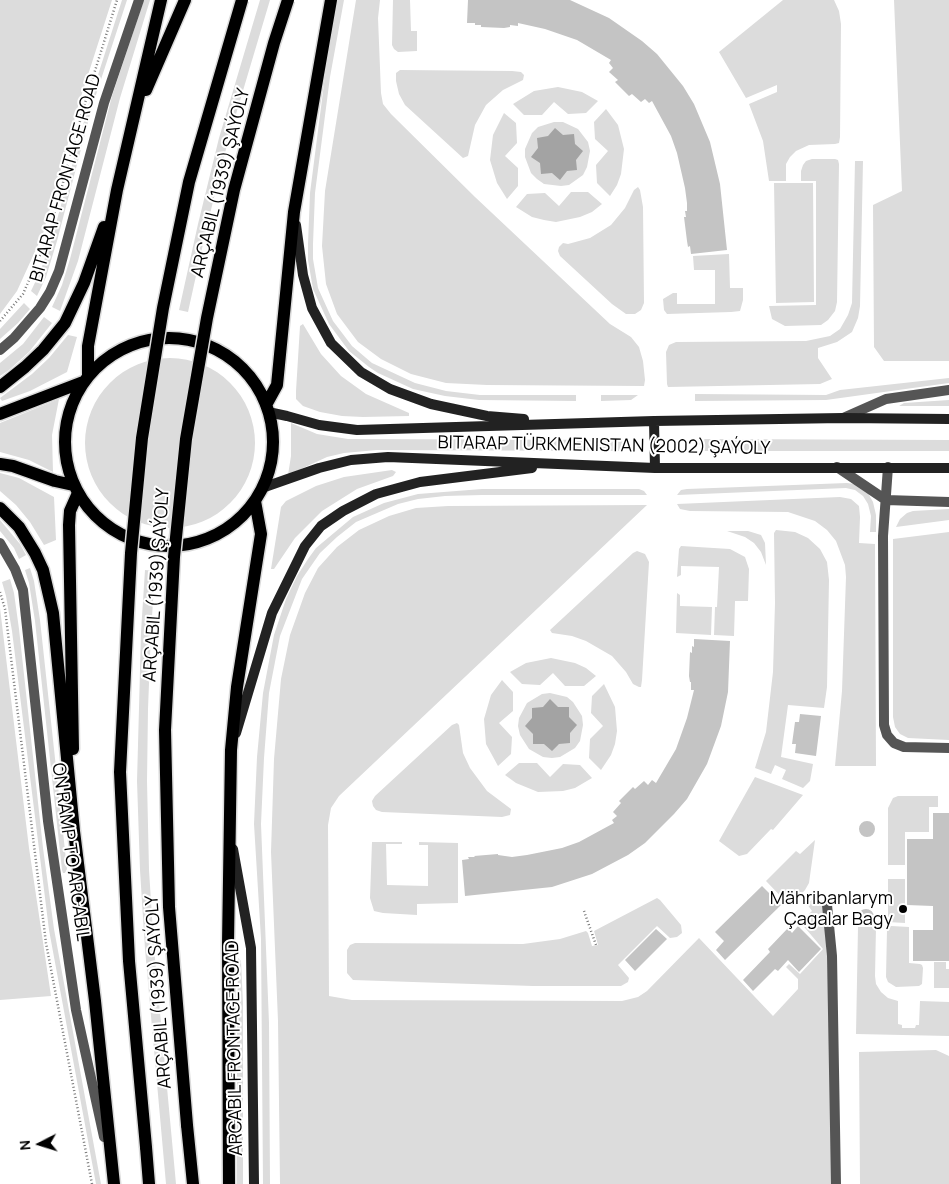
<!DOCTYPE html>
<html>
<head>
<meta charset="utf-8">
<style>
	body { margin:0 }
	#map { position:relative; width:949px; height:1184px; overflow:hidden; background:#fff; font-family:Manrope,sans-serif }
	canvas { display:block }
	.north { position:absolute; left:15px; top:1119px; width:50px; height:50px; -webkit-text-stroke:4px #fff; paint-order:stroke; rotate:265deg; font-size:14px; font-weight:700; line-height:20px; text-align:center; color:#000 }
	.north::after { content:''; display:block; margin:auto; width:18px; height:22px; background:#000; clip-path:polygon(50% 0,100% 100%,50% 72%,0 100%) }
</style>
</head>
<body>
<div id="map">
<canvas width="949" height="1184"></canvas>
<div class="north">N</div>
</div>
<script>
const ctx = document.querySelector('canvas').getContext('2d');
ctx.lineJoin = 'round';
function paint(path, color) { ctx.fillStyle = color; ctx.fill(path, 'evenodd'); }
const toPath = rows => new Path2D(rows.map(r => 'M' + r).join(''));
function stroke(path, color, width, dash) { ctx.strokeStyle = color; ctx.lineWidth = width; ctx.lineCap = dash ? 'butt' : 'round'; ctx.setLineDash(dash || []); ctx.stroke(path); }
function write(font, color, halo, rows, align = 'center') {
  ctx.font = font + ' Manrope,sans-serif'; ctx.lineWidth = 4; ctx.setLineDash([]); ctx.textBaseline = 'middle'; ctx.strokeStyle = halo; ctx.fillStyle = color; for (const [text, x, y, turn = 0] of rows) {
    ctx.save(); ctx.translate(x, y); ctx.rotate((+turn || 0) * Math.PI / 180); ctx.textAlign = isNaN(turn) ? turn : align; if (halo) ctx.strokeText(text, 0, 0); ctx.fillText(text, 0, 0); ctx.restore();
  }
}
paint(toPath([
	[0,0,112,0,79,103,43,234,17,291,0,314],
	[122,0,127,0,92,107,57,241,46,277,37,296,31,291,40,272,52,238,89,103],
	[144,0,150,0,120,98,78,261,60,311,52,307,62,285,70,259,112,96],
	[260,0,270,0,228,141,207,226,188,312,179,310,198,224,219,138],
	[337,0,344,0,330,77,315,193,313,244,313,259,318,288,333,321,352,346,372,363,415,383,446,391,480,395,576,395,576,401,479,400,445,396,413,389,378,373,369,367,349,351,329,324,313,289,308,260,308,244,310,193,325,76],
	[356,0,380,0,378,18,381,93,383,104,391,114,475,197,610,324,631,337,639,347,643,361,645,380,644,386,487,385,446,383,411,374,381,359,358,342,337,314,326,284,322,246,325,191],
	[393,0,410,0,411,31,417,31,417,51,398,52,394,49,392,45],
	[783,0,834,0,839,11,841,24,840,137,839,143,835,144,809,145,796,151,790,157,786,164,786,181,769,181,763,141,749,104,777,92,777,85,746,98,719,52],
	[894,0,949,0,949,361,884,361,874,347,873,205,902,191],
	[400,70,512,71,521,72,524,75,523,80,503,90,486,105,475,125,468,156,463,158,405,105,399,94,396,81,396,73],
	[558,87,582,92,598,101,586,113,568,114,554,102,542,115,524,115,513,104,534,91],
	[606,109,618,125,624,149,621,174,617,185,610,196,597,183,596,165,608,151,595,139,594,122],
	[504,113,516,123,517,143,505,156,518,168,518,186,507,199,497,183,490,160,493,135],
	[554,122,563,122,578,129,588,142,590,151,587,167,583,175,569,185,561,186,544,184,537,179,531,173,525,157,525,149,532,133,538,127],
	[812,159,835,159,838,160,839,164,837,302,835,311,828,320,821,325,785,326,772,319,769,306,816,305,816,181,801,181,801,171,803,165,806,161],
	[855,161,863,161,860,306,858,318,852,332,837,342,818,348,818,358,832,379,820,384,668,387,667,384,666,352,669,345,676,342,806,341,830,336,840,329,848,315,852,303],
	[774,183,813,183,814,302,776,303],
	[638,187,640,190,643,207,644,303,641,310,635,314,626,314,612,304,560,256,558,251,559,247,563,243,568,244,590,238,611,225,625,208,634,190],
	[571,192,588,192,602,204,592,212,580,217,556,222,544,220,532,217,516,207,527,194,545,193,559,206],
	[729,254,730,288,743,288,743,300,740,311,731,312,667,314,664,310,663,299,673,293,677,293,677,304,715,304,715,270,694,270,693,256],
	[24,303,30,309,18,323,0,339,0,329],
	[44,317,52,323,29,352,9,370,0,376,0,363,23,344],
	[303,324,321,354,341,376,366,394,409,413,409,416,363,417,342,416,320,412,303,406,296,399,296,391,300,326],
	[68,335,77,337,67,372,30,391,2,401,0,398,32,374,49,358],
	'85 443a85 85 0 1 1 170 0a85 85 0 1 1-170 0Z',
	[949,378,949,383,826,400,695,401,695,394,826,395,840,390],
	[601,395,638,395,631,400,601,401],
	[59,399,52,435,53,472,29,460,0,452,0,423],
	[949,400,949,406,899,406,904,403],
	[291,423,317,434,348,439,621,440,626,444,626,447,621,451,377,450,344,453,327,457,288,475,291,456],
	[705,439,949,440,949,451,705,451,702,450,699,443],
	[392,470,396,472,393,476,357,489,322,511,295,538,274,569,271,569,281,507,286,501,316,486,344,477],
	[0,473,19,478,54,497,56,540,44,545,30,522,16,505,0,491],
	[847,483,855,484,868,493,873,502,876,515,876,532,870,532,871,516,868,504,863,496,855,490,846,488,677,495,681,490,687,489],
	[482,489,639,489,644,491,647,495,482,495,445,496,418,499,398,504,356,522,337,537,320,553,302,579,280,636,269,693,264,758,261,824,269,1023,270,1184,263,1184,261,939,254,824,257,757,263,693,274,635,286,599,297,576,308,559,316,548,353,517,384,503,418,494],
	[840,497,851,499,859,506,860,517,859,543,875,544,876,766,835,766,842,691,846,577,845,565,836,541,827,530,815,521,788,512,690,511,680,509,677,504],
	[647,505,339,796,331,808,328,825,329,996,352,1000,622,1001,638,997,647,991,699,938,773,1016,798,989,798,979,786,967,789,964,800,974,823,949,800,922,812,911,807,904,817,895,824,904,828,976,832,1184,280,1184,278,1021,271,852,274,759,281,679,290,635,305,593,318,568,337,547,359,530,389,516,416,508,448,506],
	[949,509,949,520,896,527,900,519,907,513,913,511],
	[0,520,20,544,26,555,19,559,14,548,0,531],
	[776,530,795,532,808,538,820,549,827,562,829,580,827,687,824,708,788,705,781,757,813,764,810,781,803,788,782,779,786,770,775,765,771,774,755,768,766,732,773,672,775,603,774,533],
	[727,531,748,531,761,535,765,543,766,565,761,552,754,543,745,537],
	[949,532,949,740,908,738,900,734,895,727,893,717,893,539],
	[681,546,730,549,745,557,749,569,748,601,735,601,734,636,714,635,715,607,717,607,719,567,681,566,681,575,677,577,679,549],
	[637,551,645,554,649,562,642,680,641,687,639,687,633,684,626,672,612,656,586,641,572,636,552,633,550,630,633,553],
	[30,568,34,581,40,620,67,869,65,873,63,873,62,870,35,621,29,583,25,570],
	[145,570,155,571,151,632,148,709,147,781,149,870,154,948,176,1184,166,1184,145,949,140,870,137,781,139,708,141,632],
	[10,579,14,593,19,629,43,848,54,929,101,1184,96,1184,49,930,12,631,6,596,2,582],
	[677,593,680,595,680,606,712,607,711,635,676,633],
	[0,608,29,848,51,996,0,1000],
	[551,658,575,663,586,668,596,676,584,686,565,686,553,673,540,685,522,684,510,672,526,663],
	[502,680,513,692,513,711,499,723,512,737,511,754,498,766,486,744,484,719,491,695],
	[604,684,615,707,617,731,615,744,611,755,601,770,589,758,590,739,603,726,591,713,592,696],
	[550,693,567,697,573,702,582,716,583,725,580,741,575,748,560,757,552,758,543,757,529,749,520,735,518,726,519,718,527,703,542,694],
	[457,723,459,725,463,753,470,768,487,791,511,809,510,815,502,817,382,812,376,810,373,806,372,801,375,796,452,725],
	[519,763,537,763,550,777,563,764,580,765,592,778,575,788,563,791,538,792,516,783,505,775],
	[755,777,803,795,773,830,771,829,747,854,739,856,719,841],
	[898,796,938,796,938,807,929,807,929,832,905,832,905,865,888,865,888,808,893,798],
	[815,840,809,883,805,890,790,906,766,881,796,851,800,854],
	[372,842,402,842,402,844,386,844,387,885,428,886,428,845,419,845,419,842,458,843,458,903,417,904,417,915,383,913,374,911,370,898],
	[888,879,905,879,905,923,888,922],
	[657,898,660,900,681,925,682,933,677,937,670,938,657,926,618,965,629,978,628,982,621,986,533,986,353,980,347,973,347,950,350,945,355,943,523,944,560,939,586,931,588,933,592,946,598,945,594,931],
	[891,926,909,927,909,963,920,964,922,965,923,968,922,984,919,986,896,987,888,982,886,977,887,930,888,927],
	[858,927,876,927,875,976,876,984,881,992,888,998,898,1001,898,1024,902,1025,902,1028,915,1028,916,1025,919,1025,920,1001,949,1002,949,1036,856,1034],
	[238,958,241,961,243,1003,243,1184,237,1184,237,1039],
	[934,962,946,962,946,969,949,969,949,988,934,988],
	[936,1050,949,1056,949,1184,860,1184,859,1052]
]), '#dcdcdc');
paint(toPath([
	[555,128,563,135,574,134,575,144,583,151,576,160,577,170,567,171,560,180,552,173,541,174,540,163,531,157,538,148,537,138,548,136],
	[550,699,558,707,569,707,569,717,577,725,570,733,570,743,559,744,552,751,544,744,533,744,533,734,525,726,532,718,532,708,543,707]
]), '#a3a3a3');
paint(toPath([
	[468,0,570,0,609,18,642,41,657,54,683,86,694,104,710,142,720,184,727,250,691,254,690,246,688,247,687,241,684,217,686,217,685,211,687,211,687,203,685,188,677,153,671,136,652,101,649,103,645,99,641,102,632,94,629,96,615,82,618,80,609,72,613,68,609,63,611,60,577,40,545,29,518,23,518,26,510,25,510,27,504,28,481,27,481,25,475,25,475,23,467,23],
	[694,639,730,641,728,692,721,726,707,764,687,799,674,814,645,843,628,855,592,874,552,887,465,896,462,860,469,859,468,857,475,857,474,856,498,854,498,855,512,857,527,855,562,848,579,842,614,823,612,820,617,816,613,812,621,803,619,801,633,787,635,789,644,781,648,785,652,780,656,783,676,749,687,718,694,690,691,690,691,682,690,682,689,676,690,652,692,653,692,646,694,647],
	[800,714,821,716,816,756,795,753,796,744,792,744,795,722,799,722],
	[933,813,949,813,949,961,913,961,913,930,933,930,933,906,907,905,907,839,933,839],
	'859 829a8 8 0 1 1 16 0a8 8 0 1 1-16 0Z',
	[762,886,781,905,725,960,716,950,724,941,715,932],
	'858 917a8 8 0 1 1 16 0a8 8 0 1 1-16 0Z',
	[798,926,821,949,799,972,788,960,778,971,775,969,753,991,743,980,770,952,768,949,788,928,792,933],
	[656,929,667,939,635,971,625,960]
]), '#c4c4c4');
const primary = toPath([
	[146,90,185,0],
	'65 442a104 104 0 1 1 208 0a104 104 0 1 1-208 0Z',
	[88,375,88,346,117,190,161,0],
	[0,387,25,367,43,350,65,323,84,283,104,227],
	[266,405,277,385,294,212,331,0],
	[0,414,83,382],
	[0,464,13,466,55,481,73,485],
	[0,508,19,527,35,553,43,570,53,613,74,831,95,1001,114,1184],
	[73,749,69,525,70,511,78,493],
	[187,1125,193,1184],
	[146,1147,149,1184],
	[229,1184,228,943,231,750,237,687,261,534,255,501]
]);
stroke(primary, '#dbdbdb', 15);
stroke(toPath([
	[0,321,23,294,48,237,85,103,117,0],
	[0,592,5,609,46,943,92,1184],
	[584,911,596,945]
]), '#777', 2.5, [1, 2.5]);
stroke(toPath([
	[0,350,14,338,40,308,50,292,59,271,104,103,139,0],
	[843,418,886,399,949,390],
	[837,467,886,500,949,502],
	[888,467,883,536,884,725,887,735,894,743,904,747,949,748],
	[0,543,15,569,23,590,48,821,76,1010,104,1137],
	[827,905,832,956,836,1184]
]), '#555', 10);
stroke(toPath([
	[296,225,303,275,312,308,331,343,361,372,390,389,431,404,487,416,524,419],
	[268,412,287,416,319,425,357,430,654,421,843,418,949,419],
	[654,421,655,468],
	[262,488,319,468,351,460,388,457,655,468,949,468],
	[236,733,272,613,305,546,321,526,343,511,376,494,420,482,532,468],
	[233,849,251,948,254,1184]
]), '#222', 10);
stroke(primary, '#000', 12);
const primaryBridge = toPath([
	[187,1125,169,907,165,730,174,557,186,439,207,318,234,190,274,43,288,0],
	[146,1147,129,961,120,772,131,553,142,438,163,308,189,182,242,0]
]);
stroke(primaryBridge, '#dbdbdb', 15, []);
stroke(primaryBridge, '#000', 12);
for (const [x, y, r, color] of [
	[903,909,5,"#000"]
]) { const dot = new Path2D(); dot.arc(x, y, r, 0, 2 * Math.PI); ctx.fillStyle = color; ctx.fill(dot); stroke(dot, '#fff', 2); }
write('18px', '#000', '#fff', [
	["BITARAP FRONTAGE ROAD",66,178,-74],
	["ARÇABIL (1939) ŞAÝOLY",221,183,-76],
	["BITARAP TÜRKMENISTAN (2002) ŞAÝOLY",604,446,1],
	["ARÇABIL (1939) ŞAÝOLY",157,585,-86],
	["ON RAMP TO ARCABIL",70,852,82],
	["ARÇABIL (1939) ŞAÝOLY",159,992,-94],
	["ARCABIL FRONTAGE ROAD",235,1048,-91]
]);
write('18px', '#000', '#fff', [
	["Mähribanlarym",893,899],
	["Çagalar Bagy",893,920]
], 'right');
</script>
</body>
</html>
